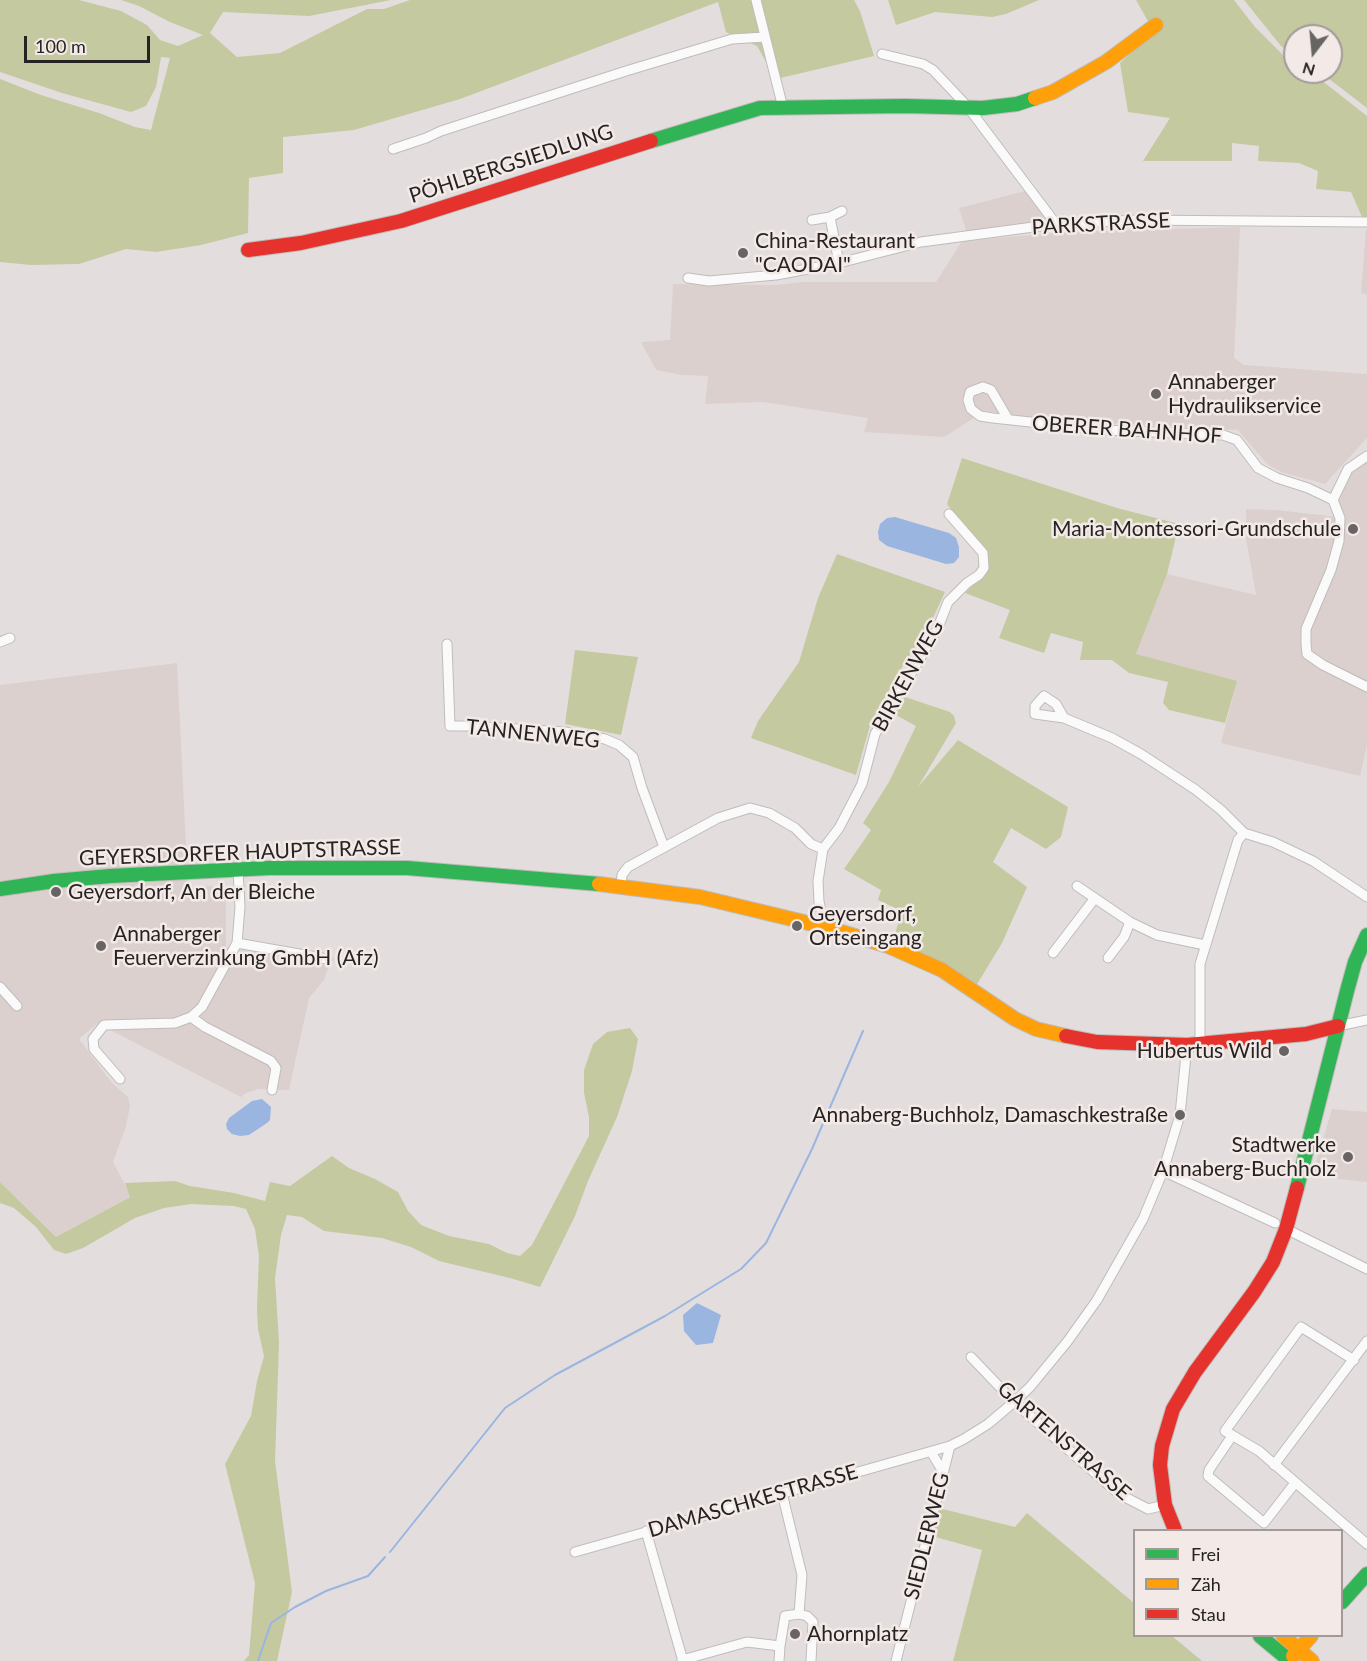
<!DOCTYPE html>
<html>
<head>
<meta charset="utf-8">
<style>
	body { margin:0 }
	#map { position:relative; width:1367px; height:1661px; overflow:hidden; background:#e3dedd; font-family:Lato,sans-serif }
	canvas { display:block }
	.legend { position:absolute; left:1133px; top:1529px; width:210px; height:108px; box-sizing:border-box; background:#f3eae7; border:2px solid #a19a98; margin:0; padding:8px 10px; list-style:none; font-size:18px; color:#262322 }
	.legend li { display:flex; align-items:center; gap:12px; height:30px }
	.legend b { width:30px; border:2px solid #a19a98 }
	.north { position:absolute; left:1283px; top:24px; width:60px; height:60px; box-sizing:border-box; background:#f3eae7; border:2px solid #a19a98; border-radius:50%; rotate:196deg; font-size:16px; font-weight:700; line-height:24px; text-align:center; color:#262322 }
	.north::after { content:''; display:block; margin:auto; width:21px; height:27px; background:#686463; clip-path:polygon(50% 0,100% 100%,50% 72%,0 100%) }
	.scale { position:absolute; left:24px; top:36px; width:126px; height:27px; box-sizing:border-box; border:3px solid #262322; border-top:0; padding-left:8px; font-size:18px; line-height:21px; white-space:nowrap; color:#262322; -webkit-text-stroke:4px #f3eae7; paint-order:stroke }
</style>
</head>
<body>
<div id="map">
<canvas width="1367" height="1661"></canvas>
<ul class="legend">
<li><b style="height:8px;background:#30b455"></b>Frei</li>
<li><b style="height:8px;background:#ff9f0a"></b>Zäh</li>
<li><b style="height:8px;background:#e5322d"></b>Stau</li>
</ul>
<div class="north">N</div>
<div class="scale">100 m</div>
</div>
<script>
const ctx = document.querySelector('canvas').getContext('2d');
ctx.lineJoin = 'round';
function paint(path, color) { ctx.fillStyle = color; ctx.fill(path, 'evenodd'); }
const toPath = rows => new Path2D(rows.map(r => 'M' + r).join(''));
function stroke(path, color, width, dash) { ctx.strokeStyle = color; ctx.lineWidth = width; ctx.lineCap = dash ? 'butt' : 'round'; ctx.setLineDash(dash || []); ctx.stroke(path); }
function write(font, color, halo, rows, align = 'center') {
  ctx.font = font + ' Lato,sans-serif'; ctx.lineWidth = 5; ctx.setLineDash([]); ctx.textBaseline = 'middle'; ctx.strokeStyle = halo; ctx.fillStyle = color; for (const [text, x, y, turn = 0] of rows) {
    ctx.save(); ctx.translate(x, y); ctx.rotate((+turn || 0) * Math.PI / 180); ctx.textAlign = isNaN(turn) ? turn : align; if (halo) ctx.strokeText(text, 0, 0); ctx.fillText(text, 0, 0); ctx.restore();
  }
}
paint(toPath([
	[1029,190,1052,220,967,233,959,208],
	[1240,227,1234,358,1244,365,1367,374,1367,438,1325,484,1281,472,1267,464,1238,430,1046,420,985,411,944,437,864,432,868,418,763,402,705,404,708,376,682,375,656,370,641,342,670,340,673,284,777,285,803,282,936,282,962,241,1067,232],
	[1366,230,1367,230,1367,295,1361,293],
	[1367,456,1367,745,1360,776,1221,743,1233,697,1136,654,1167,574,1256,595,1246,539,1246,509,1276,510,1339,517,1333,500,1342,480],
	[177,663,188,887,218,886,226,893,226,947,329,966,324,980,309,998,289,1090,259,1089,246,1093,241,1097,112,1031,99,1022,79,1039,112,1083,128,1097,130,1106,126,1126,113,1162,131,1196,56,1237,0,1182,0,685],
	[1332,1109,1367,1112,1367,1182,1312,1176]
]), '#dbd0cd');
paint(toPath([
	[0,0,79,0,121,11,147,25,160,40,178,46,203,35,170,22,139,6,121,0,391,0,309,16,223,12,210,33,237,57,280,53,367,9,384,9,410,0,854,0,860,11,874,56,776,79,757,46,726,32,718,2,460,99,354,130,283,137,283,173,249,178,248,233,201,245,156,252,126,249,79,264,31,265,0,262,0,79,41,95,99,113,135,127,151,130,170,58,161,57,156,87,146,106,131,112,62,93,0,72],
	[888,0,1039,0,1006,14,992,17,935,12,896,25],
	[1136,0,1234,0,1255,27,1283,55,1295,63,1295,72,1310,72,1316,76,1367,116,1367,219,1362,217,1351,192,1316,189,1318,171,1299,163,1258,161,1259,146,1232,143,1232,161,1143,161,1170,118,1128,112,1120,63,1154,32],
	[1244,0,1367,0,1367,108,1320,72,1331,72,1331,36,1295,36,1295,55,1281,46],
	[962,458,1117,508,1179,524,1167,574,1136,654,1237,681,1225,723,1169,710,1163,703,1168,682,1129,673,1112,660,1080,660,1083,642,1051,633,1044,653,999,638,1010,610,965,593,982,576,985,552,947,504],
	[837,554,945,592,930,624,905,662,871,722,856,775,751,738,758,721,799,662,818,598],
	[575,650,638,657,621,735,565,724],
	[905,697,950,712,954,716,956,723,918,787,958,740,1068,807,1061,837,1046,849,1011,828,993,862,1027,887,1002,943,976,986,892,943,902,911,878,900,881,890,844,869,871,830,863,823,889,782,916,726,894,714],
	[630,1028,638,1039,632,1071,617,1117,588,1181,575,1216,540,1287,510,1278,439,1261,411,1247,382,1238,324,1231,302,1217,287,1215,281,1235,275,1278,279,1343,275,1461,292,1592,277,1661,244,1661,249,1655,255,1583,225,1464,251,1416,257,1381,264,1356,258,1329,257,1308,259,1256,255,1229,246,1209,234,1206,191,1204,164,1208,135,1218,83,1248,66,1254,54,1250,36,1227,14,1208,0,1203,0,1182,56,1237,130,1197,125,1183,175,1181,190,1186,234,1193,265,1201,270,1182,290,1186,332,1156,349,1168,375,1179,398,1192,408,1211,421,1225,449,1236,489,1244,507,1253,520,1256,532,1245,589,1136,589,1117,584,1093,584,1070,593,1044,607,1032],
	[939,1508,1015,1527,1027,1513,1134,1603,1134,1636,1172,1636,1202,1661,953,1661,982,1550,932,1536]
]), '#c4c9a0');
paint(toPath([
	[895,517,949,533,956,538,959,547,959,557,954,563,946,564,887,546,879,540,878,532,880,524,887,518],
	[262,1099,271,1107,270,1120,267,1123,249,1135,240,1136,232,1134,227,1129,226,1124,229,1118,252,1101],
	[697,1303,721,1315,713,1343,696,1345,684,1331,683,1315]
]), '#9ab5e0');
stroke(toPath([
	[390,1552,505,1408,555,1375,665,1316,741,1269,766,1243,812,1149,863,1031],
	[258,1661,271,1623,295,1607,326,1591,368,1576,385,1557]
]), '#9ab5e0', 2);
const street = toPath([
	[756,0,783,108],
	[882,54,923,64,933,70,967,106,1056,224],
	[393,149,426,138,441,131,626,71,732,39,765,37],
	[830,217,839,263],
	[812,220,830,217,842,211],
	[688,278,709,281,776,275,839,263,921,242,1056,224,1137,220,1367,222],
	[1008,419,991,390,983,387,970,392,968,400,971,409,980,416,993,418,1105,430,1223,435,1237,440,1258,468,1277,478,1308,488,1333,500,1340,518,1339,541,1331,570,1306,629,1306,644,1307,654,1323,665,1367,687],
	[1333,500,1348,469,1367,456],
	[0,642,10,638],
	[447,644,450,726,467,726,565,732,605,739,619,745,633,757,642,788,664,847],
	[1064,718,1056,704,1044,696,1035,706,1035,714,1064,718,1112,738,1141,754,1196,790,1221,810,1244,833,1273,842,1313,861,1367,897],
	[621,886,622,875,628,867,718,818,750,808,769,813,795,828,811,844,823,849],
	[1077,886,1130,922,1157,935,1205,945],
	[825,927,819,902,818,881,823,849,839,828,862,784,875,734,937,630,948,602,967,583,979,575,984,568,983,553,949,514],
	[237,943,327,959],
	[1053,953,1095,898],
	[1108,958,1124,937,1130,922],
	[0,987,17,1006],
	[191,1017,205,1027,271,1061,276,1068,272,1090],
	[1338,1026,1367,1020],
	[1200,1044,1200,964,1238,840,1244,833],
	[120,1079,94,1049,93,1039,104,1025,175,1023,191,1017,202,1007,237,943,240,907,238,870],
	[1163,1171,1275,1223],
	[1286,1229,1367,1269],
	[971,1357,1014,1402,1119,1494,1148,1509,1165,1505],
	[1354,1360,1301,1327,1225,1431,1259,1451,1367,1544],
	[1232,1436,1209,1470,1208,1476,1264,1523,1295,1483],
	[931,1452,942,1470],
	[1274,1465,1367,1341],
	[782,1493,802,1575,799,1614],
	[646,1531,683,1661],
	[575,1552,950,1446,964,1439,988,1424,1014,1402,1030,1387,1067,1342,1097,1300,1143,1219,1163,1171,1180,1115,1187,1045],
	[780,1646,785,1616,799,1614,807,1616,813,1622,811,1661],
	[682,1660,747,1642,780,1646,779,1661],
	[896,1661,950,1446]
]);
const fast = toPath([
	[651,141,760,108,905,106,983,108,1017,104,1035,98],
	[0,889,54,881,110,876,269,868,407,868,599,884],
	[1297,1188,1347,991,1355,962,1367,935],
	[1342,1602,1367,1574],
	[1260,1636,1290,1661]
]);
const slow = toPath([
	[1035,98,1053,92,1106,62,1156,25],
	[599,884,700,897,825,927,888,946,942,970,1015,1019,1036,1029,1066,1036],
	[1283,1636,1312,1661],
	[1293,1656,1311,1636]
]);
const jam = toPath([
	[248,250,301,243,401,221,651,141],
	[1066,1036,1097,1042,1187,1045,1306,1034,1338,1026],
	[1175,1530,1165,1505,1160,1465,1162,1446,1173,1409,1195,1372,1254,1292,1273,1262,1286,1229,1297,1188]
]);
stroke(street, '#bfbcbb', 11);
stroke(fast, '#bfbcbb', 16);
stroke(slow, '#bfbcbb', 16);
stroke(jam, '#bfbcbb', 16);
stroke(street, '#fbfafa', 9);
stroke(fast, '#30b455', 14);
stroke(slow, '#ff9f0a', 14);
stroke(jam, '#e5322d', 14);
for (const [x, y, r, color] of [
	[743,253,6,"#686463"],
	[1156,394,6,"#686463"],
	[1353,529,6,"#686463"],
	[56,892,6,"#686463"],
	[797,926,6,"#686463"],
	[101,946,6,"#686463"],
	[1284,1051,6,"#686463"],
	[1180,1115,6,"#686463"],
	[1348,1157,6,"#686463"],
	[795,1634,6,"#686463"]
]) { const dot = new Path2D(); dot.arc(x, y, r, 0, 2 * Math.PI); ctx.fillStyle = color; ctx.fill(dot); stroke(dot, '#f3eae7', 2); }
write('21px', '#262322', '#f3eae7', [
	["PÖHLBERGSIEDLUNG",511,164,-18],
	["PARKSTRASSE",1101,224,-3],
	["OBERER BAHNHOF",1127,430,4],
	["BIRKENWEG",908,676,-61],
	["TANNENWEG",533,734,6],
	["GEYERSDORFER HAUPTSTRASSE",240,853,-2],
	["GARTENSTRASSE",1064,1441,41],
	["DAMASCHKESTRASSE",753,1501,-16],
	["SIEDLERWEG",927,1536,-76]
]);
write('21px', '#262322', '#f3eae7', [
	["China-Restaurant",755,241],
	["\"CAODAI\"",755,265],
	["Annaberger",1168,382],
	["Hydraulikservice",1168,406],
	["Maria-Montessori-Grundschule",1341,529,"right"],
	["Geyersdorf, An der Bleiche",68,892],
	["Geyersdorf,",809,914],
	["Ortseingang",809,938],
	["Annaberger",113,934],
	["Feuerverzinkung GmbH (Afz)",113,958],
	["Hubertus Wild",1272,1051,"right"],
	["Annaberg-Buchholz, Damaschkestraße",1168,1115,"right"],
	["Stadtwerke",1336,1145,"right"],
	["Annaberg-Buchholz",1336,1169,"right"],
	["Ahornplatz",807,1634]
], 'left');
</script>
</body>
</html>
